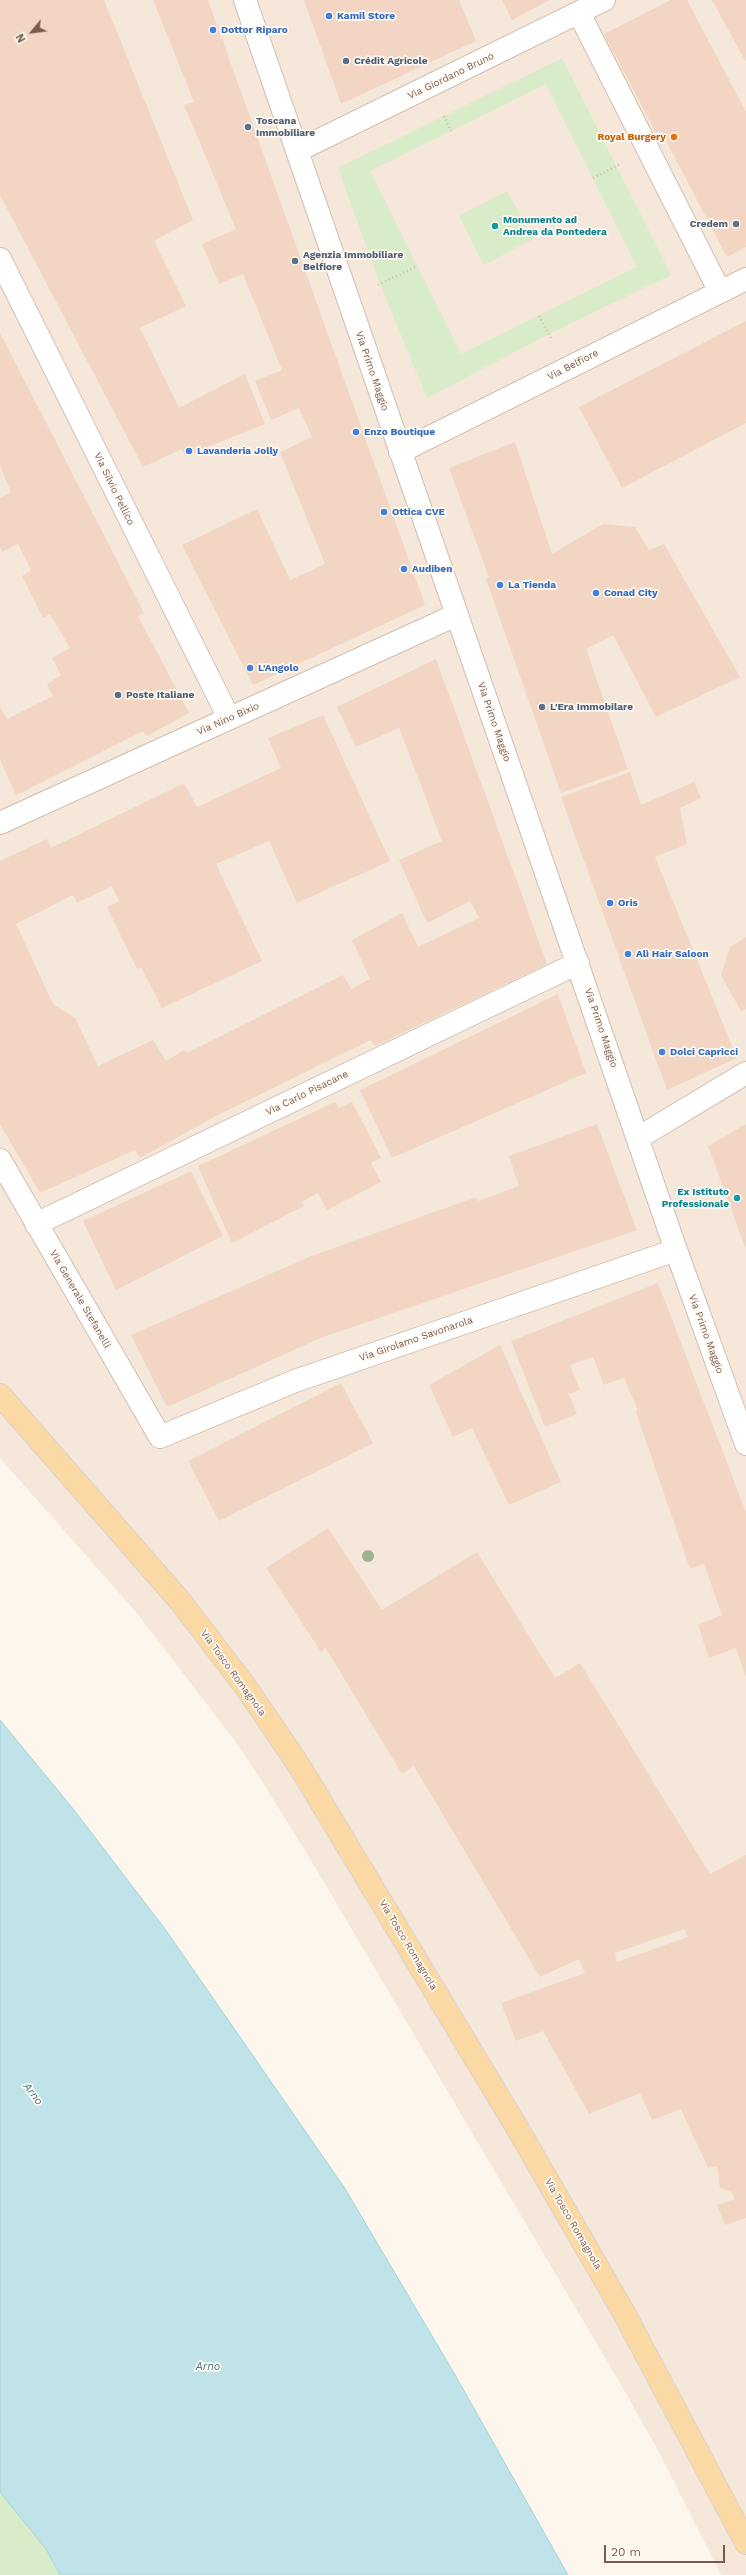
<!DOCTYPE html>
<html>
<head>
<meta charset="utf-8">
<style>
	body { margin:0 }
	#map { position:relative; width:746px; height:2575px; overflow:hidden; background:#fdf6ec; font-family:"Work Sans",sans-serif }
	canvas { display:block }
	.north { position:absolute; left:12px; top:12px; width:40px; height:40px; -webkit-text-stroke:3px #fffaf3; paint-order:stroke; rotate:241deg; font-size:11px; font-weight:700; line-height:16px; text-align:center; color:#7a5c4d }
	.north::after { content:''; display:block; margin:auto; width:14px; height:18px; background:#7a5c4d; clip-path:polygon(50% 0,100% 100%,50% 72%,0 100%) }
	.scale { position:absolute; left:604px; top:2545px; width:121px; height:18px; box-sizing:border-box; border:2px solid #7a5c4d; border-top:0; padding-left:5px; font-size:12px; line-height:14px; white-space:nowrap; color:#7a5c4d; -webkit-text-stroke:3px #fffaf3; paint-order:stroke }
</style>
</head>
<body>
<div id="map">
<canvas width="746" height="2575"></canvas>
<div class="north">N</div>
<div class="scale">20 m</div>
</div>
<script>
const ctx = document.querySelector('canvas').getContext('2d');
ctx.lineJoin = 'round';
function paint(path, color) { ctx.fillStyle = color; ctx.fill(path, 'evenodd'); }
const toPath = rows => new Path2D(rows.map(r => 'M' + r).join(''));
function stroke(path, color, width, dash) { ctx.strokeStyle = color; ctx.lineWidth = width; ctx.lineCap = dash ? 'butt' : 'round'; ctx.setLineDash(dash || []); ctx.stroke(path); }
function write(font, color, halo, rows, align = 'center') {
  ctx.font = font + ' "Work Sans",sans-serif'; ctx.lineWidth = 3.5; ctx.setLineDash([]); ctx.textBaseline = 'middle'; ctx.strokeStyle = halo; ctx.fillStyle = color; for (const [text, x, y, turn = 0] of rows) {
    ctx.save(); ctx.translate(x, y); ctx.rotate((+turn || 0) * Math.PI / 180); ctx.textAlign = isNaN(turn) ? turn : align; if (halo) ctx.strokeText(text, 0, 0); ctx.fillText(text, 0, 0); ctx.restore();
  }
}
paint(toPath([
	[0,0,746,0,746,2575,721,2575,660,2454,620,2383,309,1857,263,1783,235,1741,136,1612,0,1458]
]), '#f5e8da');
paint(toPath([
	[562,58,671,275,549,334,427,398,380,284,338,168],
	[546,84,637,267,461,354,370,171],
	[507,191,533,239,484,265,459,216],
	[0,2492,46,2549,60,2575,0,2575]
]), '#d8ecc9');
const water = toPath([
	[0,1720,74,1810,165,1929,344,2187,454,2373,568,2575,60,2575,46,2549,0,2492,0,1720]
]);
paint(water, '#bfe3e8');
stroke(water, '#a5d3da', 1);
paint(toPath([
	[0,0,104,0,193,220,154,241,186,306,140,328,179,408,245,374,265,424,185,456,182,449,143,467,0,195],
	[153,0,208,0,425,605,253,685,182,545,257,509,290,580,325,564,280,452,312,437,299,408,271,420,255,381,282,370,243,274,219,284,202,244,236,229,184,105,194,102],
	[304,0,459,0,476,41,341,104],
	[502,0,550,0,512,20],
	[671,0,687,0,746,112,746,247,727,257,661,131,656,133,604,34],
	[712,0,746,0,746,62],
	[746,321,746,423,622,488,579,407],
	[0,333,144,613,138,616,189,713,147,736,143,731,16,795,0,760,0,707,7,719,53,696,47,684,61,675,52,658,70,648,50,614,43,618,22,576,31,570,18,544,2,552,0,547,0,498,11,492,0,466],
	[515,442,552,554,603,524,635,527,649,550,664,544,740,677,656,717,613,635,586,649,628,769,561,793,486,579,489,577,449,468],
	[436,659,547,964,375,1046,371,1040,218,1115,140,1158,135,1150,40,1193,0,1124,0,861,47,839,51,848,184,783,197,807,281,768,268,738,323,715,390,861,297,903,269,841,216,864,262,961,162,1008,141,967,137,969,107,907,119,901,112,886,77,903,73,895,16,924,53,1004,75,1018,98,1066,153,1040,166,1061,184,1050,187,1053,343,975,351,989,370,979,352,940,402,913,418,947,479,918,470,901,427,923,399,860,442,841,399,728,356,747,337,707],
	[630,772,641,805,694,782,701,798,680,808,687,844,655,857,737,1058,667,1090,561,797],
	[746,937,746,1009,741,1011,721,975,730,947],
	[558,994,586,1073,392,1158,360,1090],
	[335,1102,339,1108,352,1102,381,1158,371,1163,381,1182,327,1210,318,1193,301,1202,304,1206,232,1243,198,1166],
	[597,1124,637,1230,323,1337,167,1407,131,1335,309,1257,476,1197,478,1201,519,1186,509,1156],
	[746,1124,746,1249,708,1146],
	[191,1171,223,1236,116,1290,83,1221],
	[658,1283,746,1512,746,1677,736,1648,709,1658,698,1625,722,1615,704,1564,690,1569,636,1412,638,1410,624,1378,604,1385,593,1357,570,1365,580,1390,569,1394,577,1414,545,1427,511,1341],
	[500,1345,561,1482,509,1505,472,1428,453,1437,429,1385],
	[341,1383,373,1443,219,1521,188,1461],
	[328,1528,382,1610,477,1552,555,1678,580,1663,710,1874,746,1855,746,2218,725,2225,717,2205,735,2199,732,2192,720,2188,717,2166,708,2168,681,2109,652,2120,640,2093,589,2114,543,2031,516,2041,501,2003,585,1973,579,1959,540,1977,414,1766,402,1774,325,1647,321,1652,266,1568],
	[684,1929,688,1937,617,1962,615,1953]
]), '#f3d5c3');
const pedestrian = toPath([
	[579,13,720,292]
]);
const minor = toPath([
	[245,0,676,1250,746,1444],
	[297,151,604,0],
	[0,259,229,718],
	[400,452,746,279],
	[0,823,456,615],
	[638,1138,746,1073],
	[0,1160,160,1437,295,1381,676,1250],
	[36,1224,578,963]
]);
const primary = toPath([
	[0,1395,180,1601,245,1686,300,1767,519,2131,624,2313,746,2543]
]);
stroke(pedestrian, '#d1beb0', 24);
stroke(minor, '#d1beb0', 24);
stroke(primary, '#dad1cd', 24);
stroke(toPath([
	[444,116,451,131],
	[593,178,620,164],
	[378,285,417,266],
	[539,316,552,340]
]), '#d9b8a5', 2.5, [1, 3]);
stroke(pedestrian, '#fff', 22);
stroke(minor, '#fff', 22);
stroke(primary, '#fbd9a5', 22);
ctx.fillStyle = '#a0b28e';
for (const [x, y] of [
	[368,1556]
]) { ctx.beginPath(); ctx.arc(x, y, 6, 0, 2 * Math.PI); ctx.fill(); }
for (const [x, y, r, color] of [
	[329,16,4,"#3f7fe0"],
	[213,30,4,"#3f7fe0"],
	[346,61,4,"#5c6f8a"],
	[248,127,4,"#5c6f8a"],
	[674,137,4,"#e8710a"],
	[736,224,4,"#5c6f8a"],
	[495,226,4,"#0f9aa8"],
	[295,261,4,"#5c6f8a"],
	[356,432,4,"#3f7fe0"],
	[189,451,4,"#3f7fe0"],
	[384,512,4,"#3f7fe0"],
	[404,569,4,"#3f7fe0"],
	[500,585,4,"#3f7fe0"],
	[596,593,4,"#3f7fe0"],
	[250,668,4,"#3f7fe0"],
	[118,695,4,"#5c6f8a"],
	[542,707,4,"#5c6f8a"],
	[610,903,4,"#3f7fe0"],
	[628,954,4,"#3f7fe0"],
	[662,1052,4,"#3f7fe0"],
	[737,1198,4,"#0f9aa8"]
]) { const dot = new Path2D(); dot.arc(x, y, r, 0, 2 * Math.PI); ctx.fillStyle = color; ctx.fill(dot); stroke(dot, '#fffaf3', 1.5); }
write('bold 10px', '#366cbe', '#fffaf3', [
	["Kamil Store",337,16],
	["Dottor Riparo",221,30],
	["Enzo Boutique",364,432],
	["Lavanderia Jolly",197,451],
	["Ottica CVE",392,512],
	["Audiben",412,569],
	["La Tienda",508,585],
	["Conad City",604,593],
	["L'Angolo",258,668],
	["Oris",618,903],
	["Alì Hair Saloon",636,954],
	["Dolci Capricci",670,1052]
], 'left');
write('bold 10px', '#4e5e75', '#fffaf3', [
	["Crédit Agricole",354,61],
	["Toscana",256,121],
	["Immobiliare",256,133],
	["Credem",728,224,"right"],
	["Agenzia Immobiliare",303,255],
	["Belfiore",303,267],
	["Poste Italiane",126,695],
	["L'Era Immobilare",550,707]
], 'left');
write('10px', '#7a5c4d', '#fffaf3', [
	["Via Giordano Bruno",451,76,-26],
	["Via Belfiore",573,365,-27],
	["Via Primo Maggio",372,371,71],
	["Via Silvio Pellico",114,489,64],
	["Via Nino Bixio",228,719,-24],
	["Via Primo Maggio",494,722,71],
	["Via Primo Maggio",601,1028,71],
	["Via Carlo Pisacane",307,1093,-26],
	["Via Generale Stefanelli",80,1299,60],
	["Via Primo Maggio",706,1334,70],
	["Via Girolamo Savonarola",416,1339,-19],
	["Via Tosco Romagnola",233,1673,54],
	["Via Tosco Romagnola",408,1945,59],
	["Via Tosco Romagnola",573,2224,60]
]);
write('bold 10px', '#c56008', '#fffaf3', [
	["Royal Burgery",666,137]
], 'right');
write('bold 10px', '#0d838f', '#fffaf3', [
	["Monumento ad",503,220],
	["Andrea da Pontedera",503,232],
	["Ex Istituto",729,1192,"right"],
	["Professionale",729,1204,"right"]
], 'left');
write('italic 11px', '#437c86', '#fffaf3', [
	["Arno",33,2094,53],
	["Arno",208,2367]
]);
</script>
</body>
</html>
